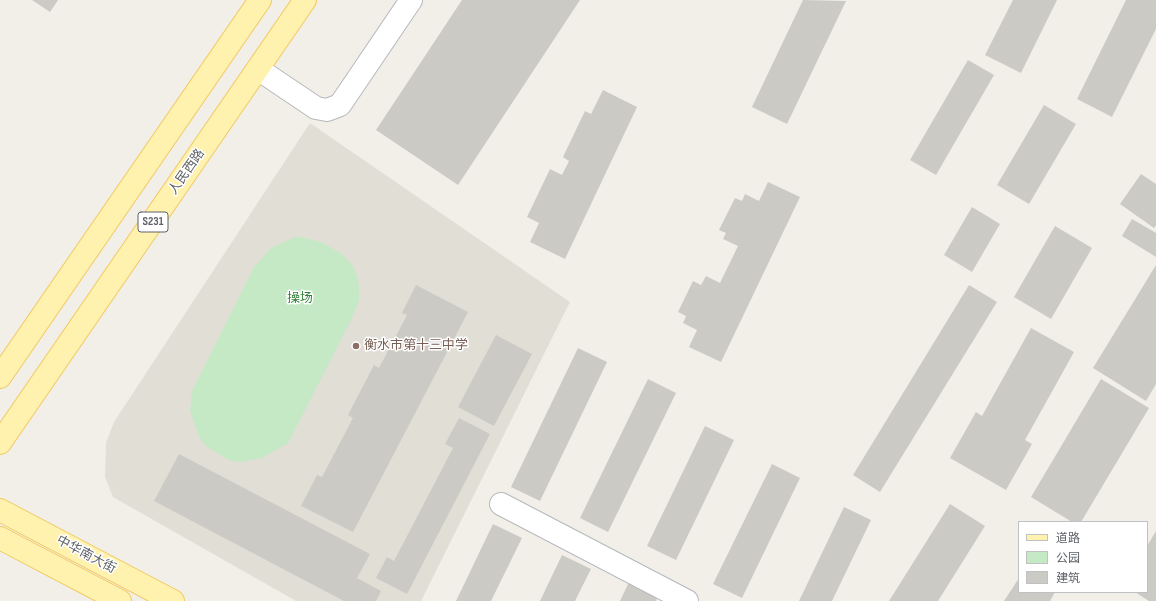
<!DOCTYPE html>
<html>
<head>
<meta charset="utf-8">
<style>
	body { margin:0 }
	#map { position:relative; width:1156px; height:601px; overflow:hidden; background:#f1efe8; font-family:"Sofia Sans Condensed","Noto Sans SC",sans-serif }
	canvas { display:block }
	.legend { position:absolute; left:1018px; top:521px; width:130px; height:72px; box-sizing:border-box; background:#fff; border:1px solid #bfc1c3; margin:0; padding:5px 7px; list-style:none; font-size:12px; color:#5f6368 }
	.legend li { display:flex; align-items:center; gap:8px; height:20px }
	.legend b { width:20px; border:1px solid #bfc1c3 }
</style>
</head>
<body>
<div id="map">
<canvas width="1156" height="601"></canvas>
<ul class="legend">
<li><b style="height:5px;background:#fff2af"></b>道路</li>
<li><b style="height:11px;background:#c5e8c5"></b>公园</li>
<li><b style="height:11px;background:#cccac5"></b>建筑</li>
</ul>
</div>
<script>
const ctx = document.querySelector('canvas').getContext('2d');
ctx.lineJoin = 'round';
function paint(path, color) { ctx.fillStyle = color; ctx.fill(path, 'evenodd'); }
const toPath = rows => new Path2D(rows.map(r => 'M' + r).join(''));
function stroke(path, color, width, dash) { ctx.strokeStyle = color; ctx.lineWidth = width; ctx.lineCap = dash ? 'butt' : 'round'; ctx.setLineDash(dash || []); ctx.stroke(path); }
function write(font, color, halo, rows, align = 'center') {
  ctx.font = font + ' "Sofia Sans Condensed","Noto Sans SC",sans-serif'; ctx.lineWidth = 3; ctx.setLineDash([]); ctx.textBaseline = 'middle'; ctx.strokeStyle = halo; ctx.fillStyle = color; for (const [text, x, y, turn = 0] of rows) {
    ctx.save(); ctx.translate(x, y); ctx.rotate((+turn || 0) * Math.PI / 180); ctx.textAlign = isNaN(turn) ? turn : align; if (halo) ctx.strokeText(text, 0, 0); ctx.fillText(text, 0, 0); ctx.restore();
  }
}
paint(toPath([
	[310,123,570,302,421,601,296,601,113,497,105,477,106,443,114,422]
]), '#e1ded6');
paint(toPath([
	[297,236,321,242,342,254,352,265,357,276,359,286,359,300,351,320,288,443,262,458,240,462,229,460,207,447,199,437,190,411,192,391,254,267,271,248]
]), '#c5e8c5');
paint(toPath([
	[32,0,58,0,50,12],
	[462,0,580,0,458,185,376,130],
	[803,0,846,1,787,124,752,107],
	[1013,0,1057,0,1021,73,985,55],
	[1126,0,1156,0,1156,29,1112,117,1077,99],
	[968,60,994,75,936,175,910,160],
	[603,90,637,107,565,259,530,242,539,223,527,217,550,169,562,175,569,161,563,157,585,111,591,114],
	[1044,105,1076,124,1029,204,997,185],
	[1141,174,1156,184,1156,225,1154,228,1120,204],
	[768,182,800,197,721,362,689,347,697,330,683,323,686,316,678,312,693,281,701,285,706,276,720,283,738,246,723,239,726,233,719,230,735,198,742,201,745,194,759,201],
	[972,207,1000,224,972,272,944,255],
	[1132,219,1156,233,1156,257,1122,236],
	[1055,226,1092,248,1051,319,1014,297],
	[1156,265,1156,384,1146,401,1093,368],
	[416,285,468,312,353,532,301,506,317,475,322,477,353,418,348,415,374,365,379,368,407,315,402,313],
	[969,285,997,302,880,492,853,475],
	[1031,328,1074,352,1025,440,1032,444,1006,490,950,458,976,412,982,416],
	[496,335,532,354,494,426,458,407],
	[578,348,607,362,540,501,511,487],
	[648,379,676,393,608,532,580,518],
	[1101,379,1149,408,1081,522,1072,522,1031,497],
	[459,418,490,434,407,594,376,578,387,557,394,561,453,448,445,444],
	[705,426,734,440,676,560,647,546],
	[179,454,370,554,357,578,381,591,376,601,344,601,154,501],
	[772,464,800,478,742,598,713,584],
	[950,504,985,526,938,601,889,601],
	[844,507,871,520,832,601,799,601],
	[493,524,522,538,491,601,456,601],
	[1156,531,1156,601,1149,601,1135,592,1147,592,1147,546],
	[562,555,591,569,575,601,540,601],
	[1019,578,1019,592,1055,592,1050,601,1004,601],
	[629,582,658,596,656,601,620,601]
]), '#cccac5');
const minor = toPath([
	[258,69,316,108,327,110,340,105,411,0],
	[501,504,687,601]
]);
const major = toPath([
	[0,377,260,0],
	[0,443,305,0],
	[0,510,173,601],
	[0,538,120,601]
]);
stroke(minor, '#b5b8bc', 24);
stroke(major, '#f2c960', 24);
stroke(minor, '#fff', 22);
stroke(major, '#fff2af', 22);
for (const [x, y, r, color] of [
	[356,346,4,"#8d6e63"]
]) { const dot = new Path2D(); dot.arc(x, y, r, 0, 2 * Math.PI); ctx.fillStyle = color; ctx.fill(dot); stroke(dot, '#fff', 1.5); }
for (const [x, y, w] of [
	[153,222,30]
]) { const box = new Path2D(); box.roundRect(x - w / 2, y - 10, w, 20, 3); ctx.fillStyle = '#fff'; ctx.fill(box); stroke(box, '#5f6368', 1); }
write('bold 12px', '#5f6368', null, [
	["S231",153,222]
]);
write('13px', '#5f6368', '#fff', [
	["人民西路",187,172,-55],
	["中华南大街",86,555,28]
]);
write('13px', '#348238', '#fff', [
	["操场",300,299]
]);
write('13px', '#785e54', '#fff', [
	["衡水市第十三中学",364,346]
], 'left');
</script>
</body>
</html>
